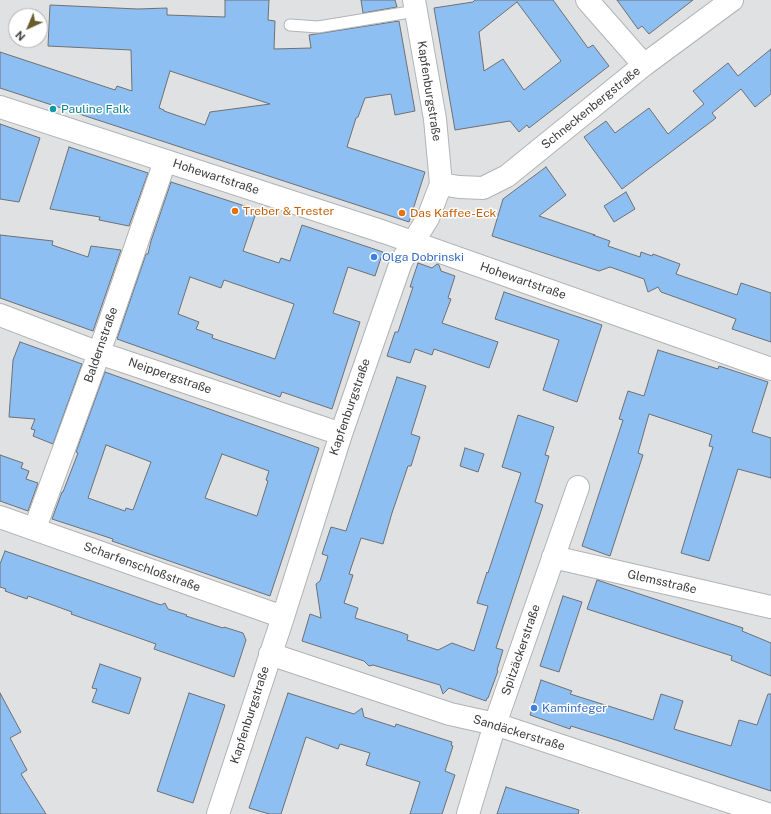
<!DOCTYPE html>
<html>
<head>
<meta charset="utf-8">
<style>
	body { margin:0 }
	#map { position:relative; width:771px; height:814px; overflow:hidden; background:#dfe1e2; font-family:"Public Sans",sans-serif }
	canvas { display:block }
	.north { position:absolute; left:8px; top:8px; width:40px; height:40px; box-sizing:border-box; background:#fff; border:1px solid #b1b1b2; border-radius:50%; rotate:224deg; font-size:11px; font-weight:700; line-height:16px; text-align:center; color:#3c3d3e }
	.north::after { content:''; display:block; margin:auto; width:14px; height:18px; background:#685d2a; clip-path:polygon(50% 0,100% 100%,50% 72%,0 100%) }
</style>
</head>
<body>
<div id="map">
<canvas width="771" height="814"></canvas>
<div class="north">N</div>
</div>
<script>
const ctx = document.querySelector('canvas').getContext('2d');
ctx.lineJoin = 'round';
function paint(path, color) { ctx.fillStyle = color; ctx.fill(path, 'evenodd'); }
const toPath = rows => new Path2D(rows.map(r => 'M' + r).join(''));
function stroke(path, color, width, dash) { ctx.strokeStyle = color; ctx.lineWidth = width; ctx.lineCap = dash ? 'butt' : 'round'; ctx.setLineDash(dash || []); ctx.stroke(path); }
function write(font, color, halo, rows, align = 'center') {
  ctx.font = font + ' "Public Sans",sans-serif'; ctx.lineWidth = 3; ctx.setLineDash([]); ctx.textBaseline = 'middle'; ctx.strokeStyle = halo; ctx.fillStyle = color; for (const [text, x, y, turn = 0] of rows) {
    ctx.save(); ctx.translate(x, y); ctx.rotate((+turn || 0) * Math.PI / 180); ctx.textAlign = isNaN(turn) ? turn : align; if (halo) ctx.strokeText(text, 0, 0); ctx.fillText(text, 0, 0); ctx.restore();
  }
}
const building = toPath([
	[225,0,269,0,268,20,275,21,274,49,311,48,309,35,399,21,415,111,395,115,391,94,365,98,358,117,356,118,347,147,425,172,409,222,0,88,0,52,115,90,117,86,132,91,131,50,48,46,50,5,138,9,167,8,167,15,225,17,225,0],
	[170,71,270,104,210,112,205,125,164,111,164,110,159,108,170,71],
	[361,0,395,0,397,7,363,13,361,0],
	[475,0,553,0,588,48,593,45,609,66,529,128,527,125,519,132,510,121,455,130,434,8,473,2,475,0],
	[517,2,561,61,524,90,503,59,484,71,479,32,517,2],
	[617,0,693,0,649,34,642,26,638,29,617,0],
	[771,49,771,94,755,107,741,89,712,113,716,118,622,189,584,137,606,121,615,133,649,108,668,134,704,104,693,91,728,63,738,76,771,49],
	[0,124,40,138,19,202,0,199,0,124],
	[69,147,148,173,129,226,99,220,100,217,50,209,69,147],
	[546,167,566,195,539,216,595,235,593,235,610,241,608,246,640,257,641,252,652,256,653,254,680,264,676,274,737,295,741,283,771,293,771,342,732,329,736,319,661,292,658,287,648,292,644,279,610,267,599,271,492,236,503,199,546,167],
	[171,182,257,210,243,251,279,263,281,258,290,261,302,225,383,252,375,276,348,267,333,313,360,322,332,409,282,392,280,397,117,339,146,254,148,254,151,241,171,182],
	[190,277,221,288,224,280,294,304,275,359,212,338,213,335,196,329,199,322,178,314,190,277],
	[626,192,635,209,614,222,604,206,626,192],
	[0,235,53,241,52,245,88,257,91,246,121,250,93,331,0,298,0,235],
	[418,263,432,268,437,264,439,265,441,271,455,276,448,298,451,299,442,323,498,342,489,368,434,349,432,355,415,349,410,363,387,356,395,332,398,332,413,287,410,287,418,263],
	[504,292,602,325,577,402,543,390,559,340,495,319,504,292],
	[20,342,82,364,53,444,33,436,35,430,31,429,35,419,9,417,13,360,20,342],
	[658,350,718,369,719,366,768,382,752,432,771,438,771,478,738,469,709,561,681,553,713,447,709,446,712,435,649,414,638,453,643,455,610,556,582,546,623,420,619,419,628,391,644,396,658,350],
	[105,372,319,448,270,596,112,541,113,539,52,519,62,492,63,492,78,453,76,452,105,372],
	[106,445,151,462,133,510,126,508,125,511,88,498,106,445],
	[222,454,269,471,266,480,268,481,257,516,205,498,222,454],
	[397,377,426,386,411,434,420,437,411,466,408,466,392,513,383,544,361,538,349,574,353,575,344,603,358,608,355,618,400,632,408,635,407,640,438,650,452,643,474,651,488,606,477,603,487,572,488,573,521,473,502,467,518,415,554,427,545,455,549,456,535,502,543,505,496,648,503,650,497,670,498,671,488,698,487,698,486,701,449,688,443,694,440,685,373,665,369,666,364,661,302,641,310,614,321,618,316,584,320,581,328,556,322,554,331,527,346,531,397,377],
	[465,448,484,454,478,472,460,466,465,448],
	[0,455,23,463,21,468,29,471,26,479,38,483,28,511,0,501,0,455],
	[5,551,161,605,165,603,168,609,187,615,186,616,223,628,224,627,243,633,246,640,234,677,154,649,156,644,71,614,72,612,28,596,27,599,5,591,6,589,0,587,0,564,5,551],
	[597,580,743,628,742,631,771,643,771,676,731,660,732,656,587,609,597,580],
	[563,596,582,602,559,672,540,666,563,596],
	[100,664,141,678,129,714,92,702,97,689,92,688,100,664],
	[541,680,572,691,570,694,653,720,661,694,683,701,674,729,731,746,739,720,757,725,768,694,771,694,771,791,619,741,571,726,570,729,530,715,541,680],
	[0,693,21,732,10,738,27,770,21,774,46,814,0,814,0,693],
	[189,693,225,705,193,803,157,791,189,693],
	[288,693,354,714,362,708,364,717,395,727,396,724,452,742,451,745,453,746,445,771,455,775,442,814,410,814,420,782,366,765,370,753,340,744,338,749,306,737,281,814,269,814,249,808,288,693],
	[506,787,579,810,578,814,497,814,506,787]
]);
paint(building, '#8dbff2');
stroke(building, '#6f7072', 1);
const lane = toPath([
	[290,25,318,27,416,11]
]);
const street = toPath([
	[587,0,644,65],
	[0,107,384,232,771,369],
	[441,184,459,187,483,188,507,176,644,65,732,0],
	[0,315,99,353,341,434],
	[0,517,283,617],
	[35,528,99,353,165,161],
	[553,557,771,607],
	[270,654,450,714,495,724,767,814],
	[218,814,283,617,341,434,401,262,428,218,441,184,435,119,414,0],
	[468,814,495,724,578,487]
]);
stroke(lane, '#b1b3b5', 13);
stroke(street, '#b1b3b5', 24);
stroke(lane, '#fff', 11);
stroke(street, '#fff', 22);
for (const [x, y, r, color] of [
	[53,109,4,"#0f9aa8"],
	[235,211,4,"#e8710a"],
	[402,213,4,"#e8710a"],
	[374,257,4,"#3f7fe0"],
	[534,708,4,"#3f7fe0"]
]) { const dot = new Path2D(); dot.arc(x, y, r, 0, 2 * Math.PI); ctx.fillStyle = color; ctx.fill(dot); stroke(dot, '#fff', 1.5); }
write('12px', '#3c3d3e', '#fff', [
	["Kapfenburgstraße",429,91,81],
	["Schneckenbergstraße",591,108,-39],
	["Hohewartstraße",216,177,18],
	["Hohewartstraße",523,281,19],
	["Baldernstraße",101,345,-71],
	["Neippergstraße",170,376,19],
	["Kapfenburgstraße",350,407,-71],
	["Scharfenschloßstraße",142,567,20],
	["Glemsstraße",662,582,13],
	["Spitzäckerstraße",521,650,-71],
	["Kapfenburgstraße",250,715,-72],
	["Sandäckerstraße",519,733,17]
]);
write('12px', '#0d838f', '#fff', [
	["Pauline Falk",61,109]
], 'left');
write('12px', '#c56008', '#fff', [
	["Treber & Trester",243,211],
	["Das Kaffee-Eck",410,213]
], 'left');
write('12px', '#366cbe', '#fff', [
	["Olga Dobrinski",382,257],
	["Kaminfeger",542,708]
], 'left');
</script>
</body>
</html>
